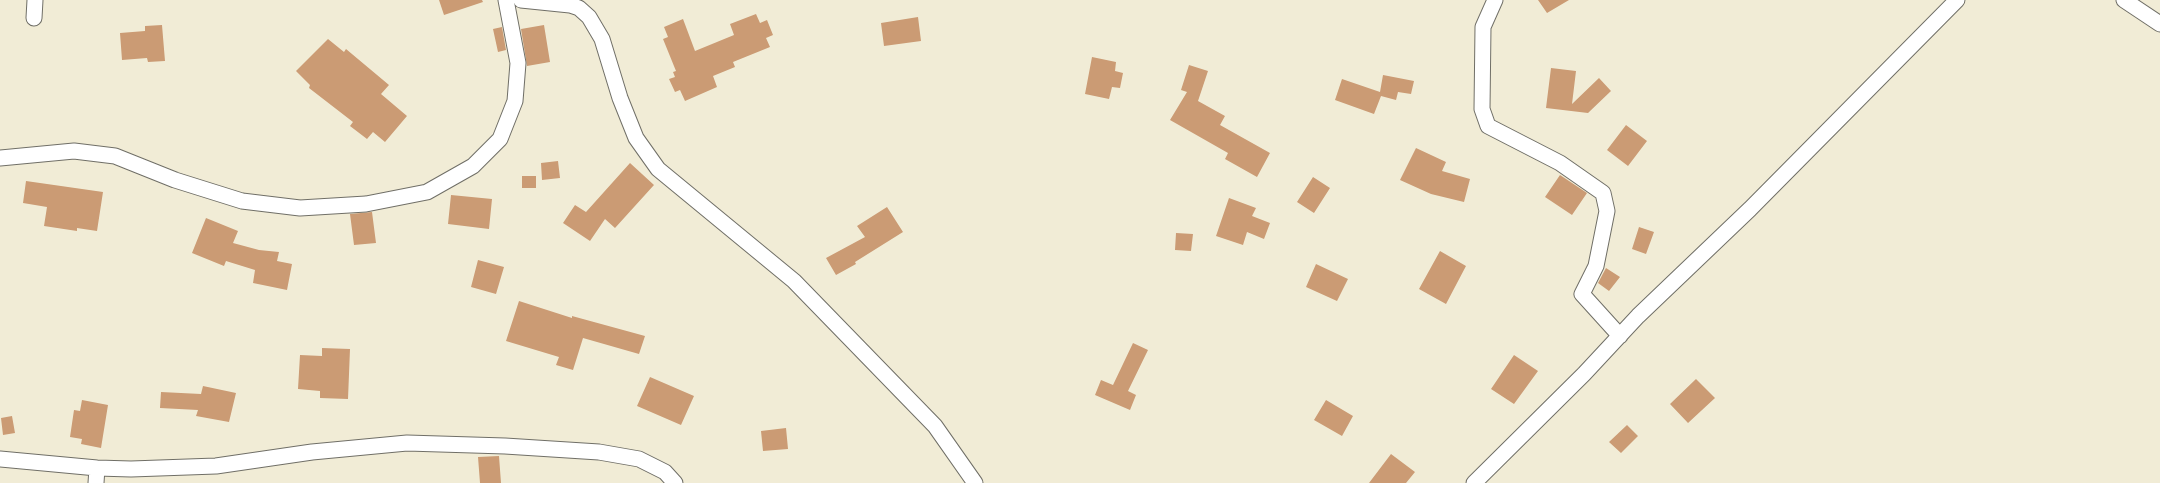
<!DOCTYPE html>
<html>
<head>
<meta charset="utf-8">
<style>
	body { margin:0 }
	canvas { display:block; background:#f1ecd6 }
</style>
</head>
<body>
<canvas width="2160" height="483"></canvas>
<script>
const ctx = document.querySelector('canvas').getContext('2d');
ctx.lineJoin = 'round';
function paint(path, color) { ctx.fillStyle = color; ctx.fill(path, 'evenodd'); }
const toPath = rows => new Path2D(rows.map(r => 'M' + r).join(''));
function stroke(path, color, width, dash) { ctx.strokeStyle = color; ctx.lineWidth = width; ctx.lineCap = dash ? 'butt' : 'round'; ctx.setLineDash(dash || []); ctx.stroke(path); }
paint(toPath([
	[439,0,482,0,483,2,444,15],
	[1538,0,1569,0,1547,13],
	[756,14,760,23,767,20,773,35,766,38,770,47,733,62,735,67,713,76,717,87,685,101,680,90,675,92,669,79,675,77,673,72,676,71,663,39,668,37,664,27,683,19,695,51,734,35,730,24],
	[918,17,921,41,884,46,881,23],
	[162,25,165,61,148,62,147,58,122,60,120,33,145,31,145,26],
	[544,25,550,62,527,66,521,29],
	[502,27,506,50,498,52,493,29],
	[328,39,344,52,346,49,389,85,381,94,407,116,385,142,373,132,367,139,350,126,353,122,309,88,310,85,296,71],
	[1092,57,1116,62,1115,71,1123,73,1120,88,1112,87,1109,99,1085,94],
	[1189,65,1208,71,1198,101,1225,116,1220,125,1270,153,1257,177,1225,159,1228,153,1170,120,1187,92,1181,90],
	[1551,68,1576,71,1572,104,1599,78,1611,91,1588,113,1546,108],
	[1383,75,1414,81,1411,94,1398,92,1396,100,1381,96,1374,114,1335,100,1342,79,1380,92],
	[1626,125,1647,141,1628,166,1607,150],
	[1416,148,1446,162,1442,171,1470,179,1464,202,1431,194,1400,180],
	[558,161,560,178,542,180,541,163],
	[630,163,654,185,615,228,605,219,590,241,563,223,575,205,586,212],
	[1560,175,1587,193,1572,215,1545,197],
	[522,176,536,176,536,188,522,188],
	[1313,177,1330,188,1314,213,1297,202],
	[26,181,103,192,97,231,77,228,77,231,44,226,47,207,23,203],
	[451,195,492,199,489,229,448,224],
	[1229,198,1256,208,1252,216,1270,223,1264,239,1247,232,1243,245,1216,236],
	[887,207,903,232,855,262,856,264,836,275,826,258,865,237,857,226],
	[372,212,376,243,354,245,350,214],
	[206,218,238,231,233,243,259,250,279,252,277,261,292,264,287,290,253,283,255,270,226,261,224,266,192,253],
	[1639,227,1654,232,1646,254,1632,249],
	[1176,233,1193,234,1191,251,1175,250],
	[1440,251,1466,266,1446,304,1419,289],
	[478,260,504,267,496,294,471,287],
	[1316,264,1348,279,1337,301,1306,287],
	[1606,268,1620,277,1609,291,1598,283],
	[519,301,572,318,572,316,645,336,639,354,583,338,573,370,556,365,559,357,506,341],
	[1133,343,1148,350,1128,391,1136,395,1130,410,1095,395,1101,380,1113,385],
	[322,348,350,349,348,399,320,398,320,391,298,389,300,355,322,356],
	[1514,355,1538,371,1514,404,1491,389],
	[650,377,694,396,681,425,637,406],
	[1696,379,1715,398,1688,423,1670,404],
	[203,386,236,393,229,422,196,416,198,410,160,408,161,392,201,394],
	[82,400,108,405,101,448,81,444,82,439,70,437,74,410,80,411],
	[1326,400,1353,416,1342,436,1314,420],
	[12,416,15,433,3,435,1,418],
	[1627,425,1638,436,1621,453,1609,442],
	[786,428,788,449,763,451,761,431],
	[1391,454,1415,472,1406,483,1369,483],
	[499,456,501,483,480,483,478,457]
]), '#cb9b74');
const street = toPath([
	[521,0,570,5,579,8,589,17,602,39,620,98,636,138,658,169,794,281,935,426,975,483],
	[1495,0,1483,27,1482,109,1488,126,1560,163,1603,193,1607,211,1596,266,1582,294,1620,336],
	[2124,0,2160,24],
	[34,18,35,0],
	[0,158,74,151,115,156,175,180,242,201,300,208,366,204,427,192,473,166,500,139,515,101,518,63,506,0],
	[0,459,97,468,131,469,216,466,312,452,407,443,505,446,599,452,639,459,665,472,675,483],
	[96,483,97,468],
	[1474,483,1584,374,1638,316,1750,209,1957,0]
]);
stroke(street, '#706f67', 17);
stroke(street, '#fff', 15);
</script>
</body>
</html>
